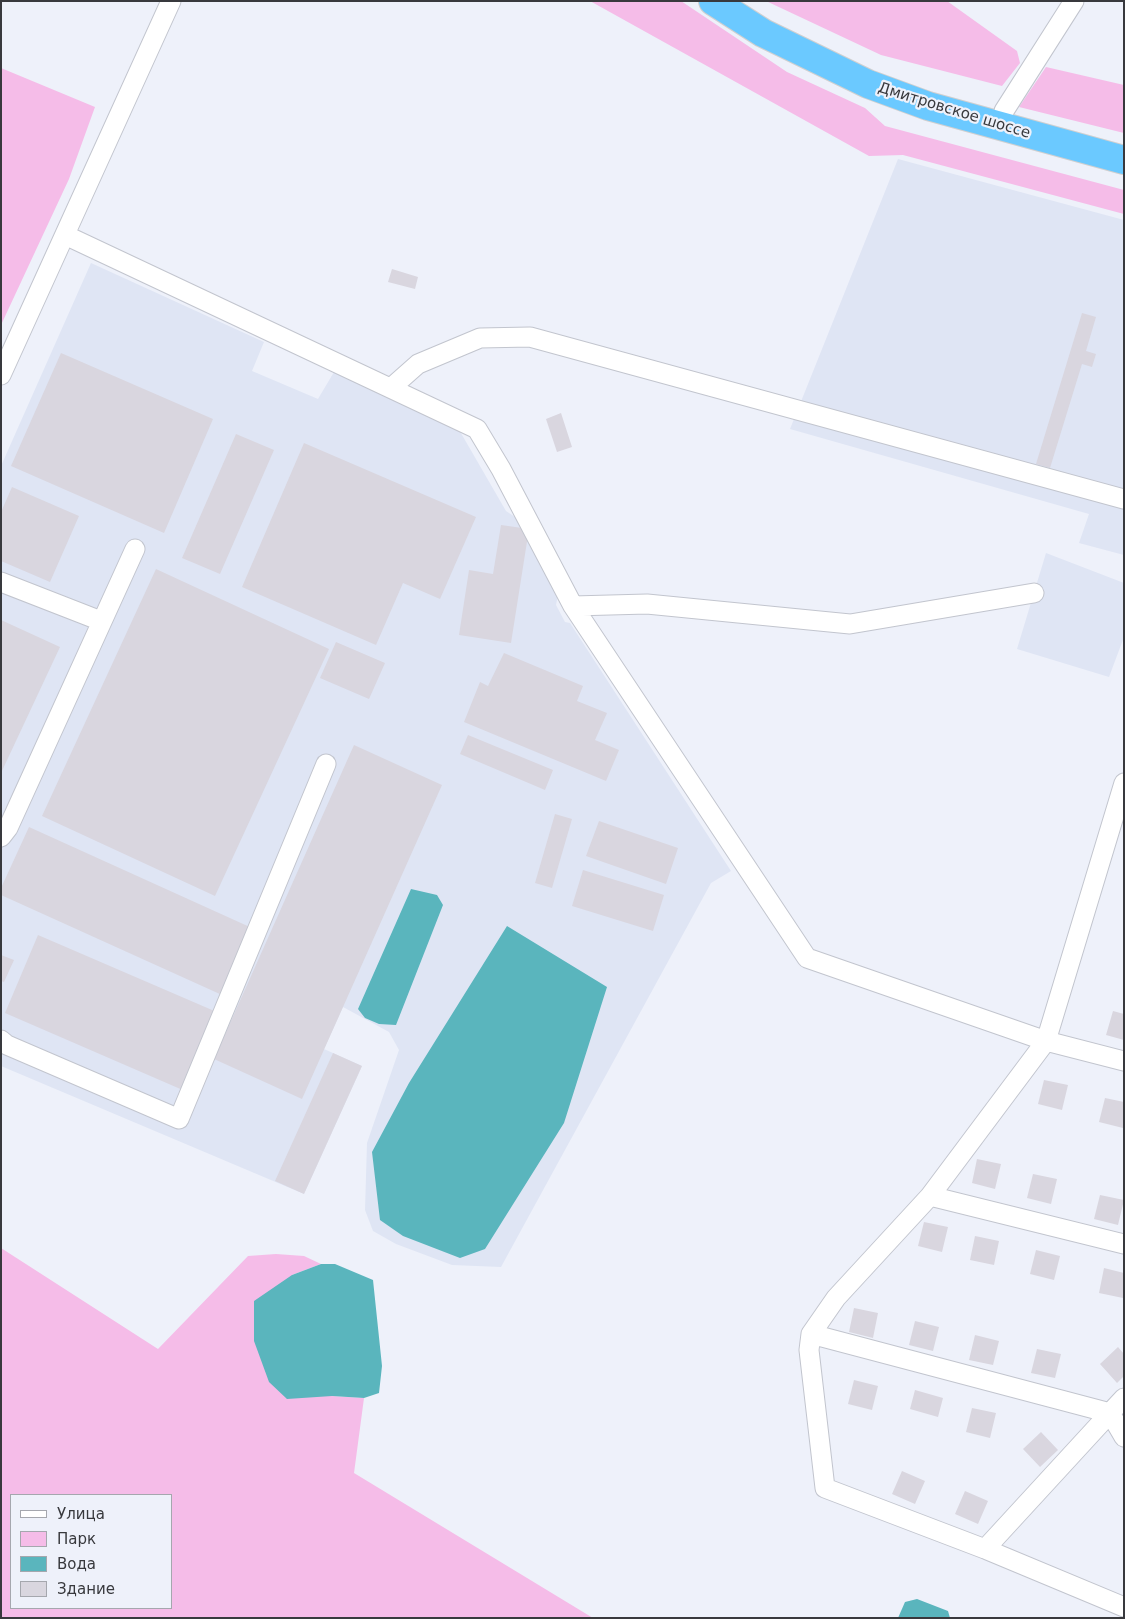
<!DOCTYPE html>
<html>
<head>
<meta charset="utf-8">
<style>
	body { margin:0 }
	#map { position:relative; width:1125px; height:1619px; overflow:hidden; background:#eef1fa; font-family:"DejaVu Sans",sans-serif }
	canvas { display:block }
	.frame { position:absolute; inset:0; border:2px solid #38393d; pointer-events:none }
	.legend { position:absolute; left:10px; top:1494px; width:162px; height:115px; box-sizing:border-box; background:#eef1fa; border:1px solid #a5a7ae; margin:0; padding:6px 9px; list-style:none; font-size:15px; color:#38393d }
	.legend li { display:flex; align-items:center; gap:10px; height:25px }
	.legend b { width:25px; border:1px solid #a5a7ae }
</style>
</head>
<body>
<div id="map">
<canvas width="1125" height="1619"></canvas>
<div class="frame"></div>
<ul class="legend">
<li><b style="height:6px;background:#fff"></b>Улица</li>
<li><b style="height:14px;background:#f5bce8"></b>Парк</li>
<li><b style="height:14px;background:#5ab5bd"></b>Вода</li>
<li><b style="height:14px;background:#d9d6df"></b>Здание</li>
</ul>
</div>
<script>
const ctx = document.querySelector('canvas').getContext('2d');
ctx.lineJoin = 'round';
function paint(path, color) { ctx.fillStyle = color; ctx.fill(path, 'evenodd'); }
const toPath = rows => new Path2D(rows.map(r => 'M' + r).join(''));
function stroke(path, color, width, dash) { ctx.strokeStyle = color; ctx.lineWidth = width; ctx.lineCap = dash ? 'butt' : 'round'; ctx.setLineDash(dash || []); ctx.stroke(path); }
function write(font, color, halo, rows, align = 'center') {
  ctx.font = font + ' "DejaVu Sans",sans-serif'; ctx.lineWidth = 4.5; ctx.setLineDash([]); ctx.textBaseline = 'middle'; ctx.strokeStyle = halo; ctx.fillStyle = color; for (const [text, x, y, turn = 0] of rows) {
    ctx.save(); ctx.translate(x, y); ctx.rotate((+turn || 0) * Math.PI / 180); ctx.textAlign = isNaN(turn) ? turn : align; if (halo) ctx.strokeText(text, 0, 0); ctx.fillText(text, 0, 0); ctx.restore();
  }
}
paint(toPath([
	[898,159,1124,220,1124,555,1079,543,1089,514,790,429],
	[91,263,264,342,252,371,318,399,334,372,458,428,506,511,518,519,558,595,556,605,565,622,570,623,731,871,711,883,501,1267,452,1265,396,1244,373,1231,365,1210,367,1143,399,1050,389,1032,343,1007,324,1049,362,1066,304,1194,1,1066,1,466],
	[1046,553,1124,583,1124,637,1109,677,1017,649]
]), '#dfe5f4');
paint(toPath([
	[590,1,681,1,787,72,865,108,885,126,1124,190,1124,214,903,155,869,156],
	[766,1,947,1,1017,51,1020,63,1002,86,881,55],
	[1046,67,1124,85,1124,133,1019,107],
	[1,68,95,107,69,179,1,325],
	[1,1248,158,1349,248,1256,276,1254,304,1256,321,1264,292,1275,332,1396,364,1398,354,1473,593,1618,1,1618],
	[11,1495,171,1495,171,1608,11,1608]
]), '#f5bce8');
paint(toPath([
	[411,889,437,895,443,905,396,1025,379,1024,365,1018,358,1009],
	[507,926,607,987,564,1123,485,1249,460,1258,403,1236,380,1220,372,1152,409,1083],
	[321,1264,335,1264,373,1280,382,1366,379,1393,364,1398,332,1396,287,1399,269,1382,254,1341,254,1301,292,1275],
	[917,1599,948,1611,950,1618,898,1618,905,1602]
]), '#5ab5bd');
paint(toPath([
	[392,269,418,277,415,289,388,282],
	[1082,313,1096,317,1086,351,1096,354,1092,367,1082,364,1050,468,1036,464],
	[61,353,213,419,164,533,11,466],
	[561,413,572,447,557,452,546,419],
	[236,434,274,450,220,574,182,558],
	[304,443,476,517,440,599,403,583,376,645,242,587],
	[12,487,79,516,50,582,1,561,1,512],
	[501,525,529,529,511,643,459,635,469,570,493,574],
	[156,569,329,649,215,896,42,816],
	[1,620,60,647,1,773],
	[336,642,385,663,369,699,320,678],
	[504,653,583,686,577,701,607,713,595,740,619,750,606,781,464,722,480,682,488,686],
	[468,735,553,770,545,790,460,754],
	[354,745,442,785,302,1099,214,1059],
	[555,814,572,819,552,888,535,883],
	[599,821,678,848,666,884,586,856],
	[29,827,252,928,222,995,1,895,1,888],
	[583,870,664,895,653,931,572,906],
	[38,935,219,1013,185,1091,5,1013],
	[1,955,14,960,4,982,1,981],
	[1113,1011,1124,1014,1124,1040,1106,1035],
	[333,1053,362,1066,304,1194,275,1181],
	[1044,1080,1068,1085,1062,1110,1038,1104],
	[1105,1098,1124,1102,1123,1128,1099,1122],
	[977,1159,1001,1164,995,1189,972,1183],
	[1033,1174,1057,1179,1051,1204,1027,1198],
	[1100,1195,1124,1200,1118,1225,1094,1219],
	[924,1222,948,1227,942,1252,918,1246],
	[975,1236,999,1241,994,1265,970,1260],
	[1036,1250,1060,1256,1054,1280,1030,1274],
	[1104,1268,1124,1273,1123,1298,1099,1293],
	[854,1308,878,1313,873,1338,849,1332],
	[915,1321,939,1327,933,1351,909,1345],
	[975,1335,999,1341,993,1365,969,1360],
	[1118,1347,1124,1354,1124,1376,1117,1383,1100,1364],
	[1037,1349,1061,1354,1055,1378,1031,1373],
	[854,1380,878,1386,872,1410,848,1404],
	[915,1390,943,1398,938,1417,910,1409],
	[972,1408,996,1413,990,1438,966,1432],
	[1041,1432,1058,1450,1040,1467,1023,1449],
	[902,1471,925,1481,915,1504,892,1494],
	[965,1491,988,1501,978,1524,955,1514]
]), '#d9d6df');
const minor = toPath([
	[1004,111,1074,1],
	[65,235,477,429,501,469,573,606,807,958,1046,1041,1124,1061],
	[1,375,171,1],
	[392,387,418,364,480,338,530,337,1124,499],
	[1,582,101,621],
	[573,606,647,604,850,624,1034,593],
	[1124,783,1046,1041,930,1196,836,1298,811,1334,809,1350,825,1488,985,1549,1124,1607],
	[1,837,8,828,135,549],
	[1,1040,7,1045,179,1119,326,764],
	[930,1196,1124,1244],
	[811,1334,1110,1413,985,1549],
	[1124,1398,1110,1413,1124,1437]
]);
const highway = toPath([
	[713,1,763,33,868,84,928,106,1124,160]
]);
stroke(minor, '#c2c5ce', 21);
stroke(highway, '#cfcfd0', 30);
stroke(minor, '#fff', 19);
stroke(highway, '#6bc9ff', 28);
write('15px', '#38393d', '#eef1fa', [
	["Дмитровское шоссе",954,111,17]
]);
</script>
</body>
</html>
